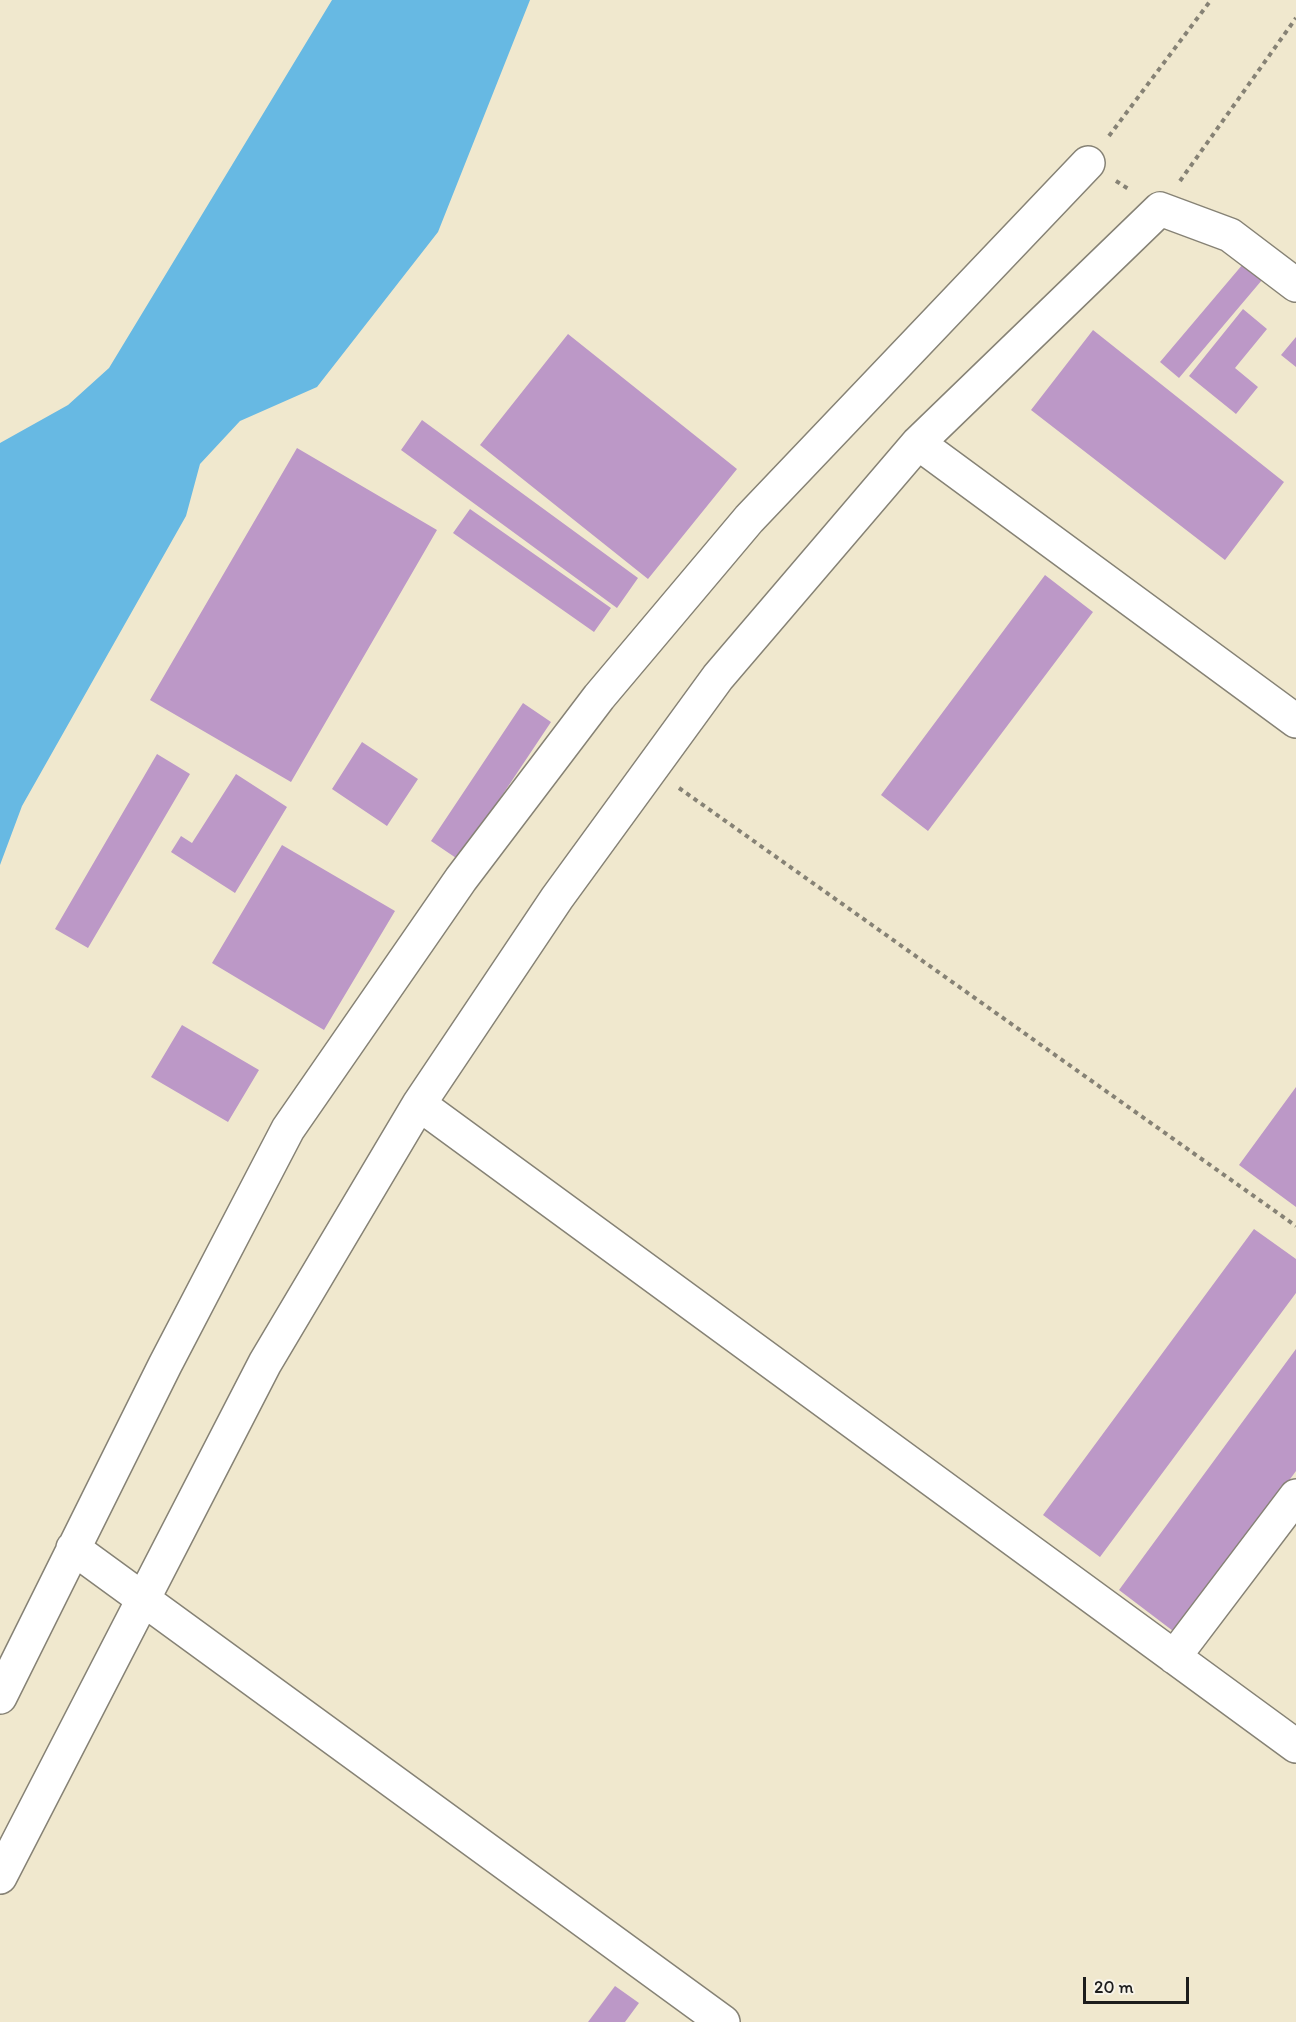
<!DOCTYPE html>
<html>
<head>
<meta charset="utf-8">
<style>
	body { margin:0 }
	#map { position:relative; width:1296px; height:2022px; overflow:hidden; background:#f0e8ce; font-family:Itim,sans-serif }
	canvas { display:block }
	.scale { position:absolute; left:1083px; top:1977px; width:106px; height:27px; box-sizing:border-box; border:3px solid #1c1c1c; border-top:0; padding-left:8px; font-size:18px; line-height:21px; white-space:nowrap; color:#1c1c1c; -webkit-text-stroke:4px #f7f3e8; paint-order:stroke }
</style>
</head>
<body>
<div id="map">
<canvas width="1296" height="2022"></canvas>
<div class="scale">20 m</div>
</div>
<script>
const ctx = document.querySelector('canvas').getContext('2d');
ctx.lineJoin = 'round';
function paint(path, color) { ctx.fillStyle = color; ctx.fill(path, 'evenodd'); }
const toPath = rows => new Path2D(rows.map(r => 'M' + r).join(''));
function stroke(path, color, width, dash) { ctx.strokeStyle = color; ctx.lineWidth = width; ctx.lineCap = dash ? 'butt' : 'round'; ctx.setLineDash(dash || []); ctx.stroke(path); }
paint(toPath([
	[332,0,530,0,438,232,317,387,240,421,200,464,186,516,22,806,0,865,0,443,68,405,109,368]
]), '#67b9e3');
paint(toPath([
	[1243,264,1262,280,1179,378,1160,362],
	[1243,309,1267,329,1235,368,1258,387,1236,414,1189,376],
	[1093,330,1284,482,1225,560,1031,410],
	[568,334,737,469,648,579,480,445],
	[1296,337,1296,367,1281,355],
	[422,420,638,578,617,608,401,450],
	[297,448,437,530,291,782,150,700],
	[470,509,611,608,594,632,453,533],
	[1045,575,1093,612,928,831,881,795],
	[523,703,551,722,459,860,431,841],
	[362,742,418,779,387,826,332,789],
	[157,754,190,774,88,948,55,929],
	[236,774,287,807,235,893,171,852,181,836,192,843],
	[282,845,395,911,324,1030,212,963],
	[182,1025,259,1070,228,1122,151,1077],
	[1296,1087,1296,1207,1239,1165],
	[1254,1229,1296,1259,1296,1293,1100,1557,1043,1515],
	[1296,1349,1296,1471,1177,1634,1119,1590],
	[615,1986,639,2003,625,2022,588,2022]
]), '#bc98c7');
const minor = toPath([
	[918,443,1296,721],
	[419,1104,1296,1746],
	[73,1548,723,2022],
	[1174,1657,1296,1496],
	[0,1697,165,1365,288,1129,461,879,599,697,749,519,1088,163],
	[0,1877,265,1363,419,1104,557,898,718,677,918,443,1160,209,1230,235,1296,285]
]);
stroke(minor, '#868275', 36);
stroke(toPath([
	[1109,136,1211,0],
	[1116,181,1130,190],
	[1180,181,1296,18],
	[679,788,1296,1226]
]), '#868275', 4, [4.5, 4.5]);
stroke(minor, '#fff', 33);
</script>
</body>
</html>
